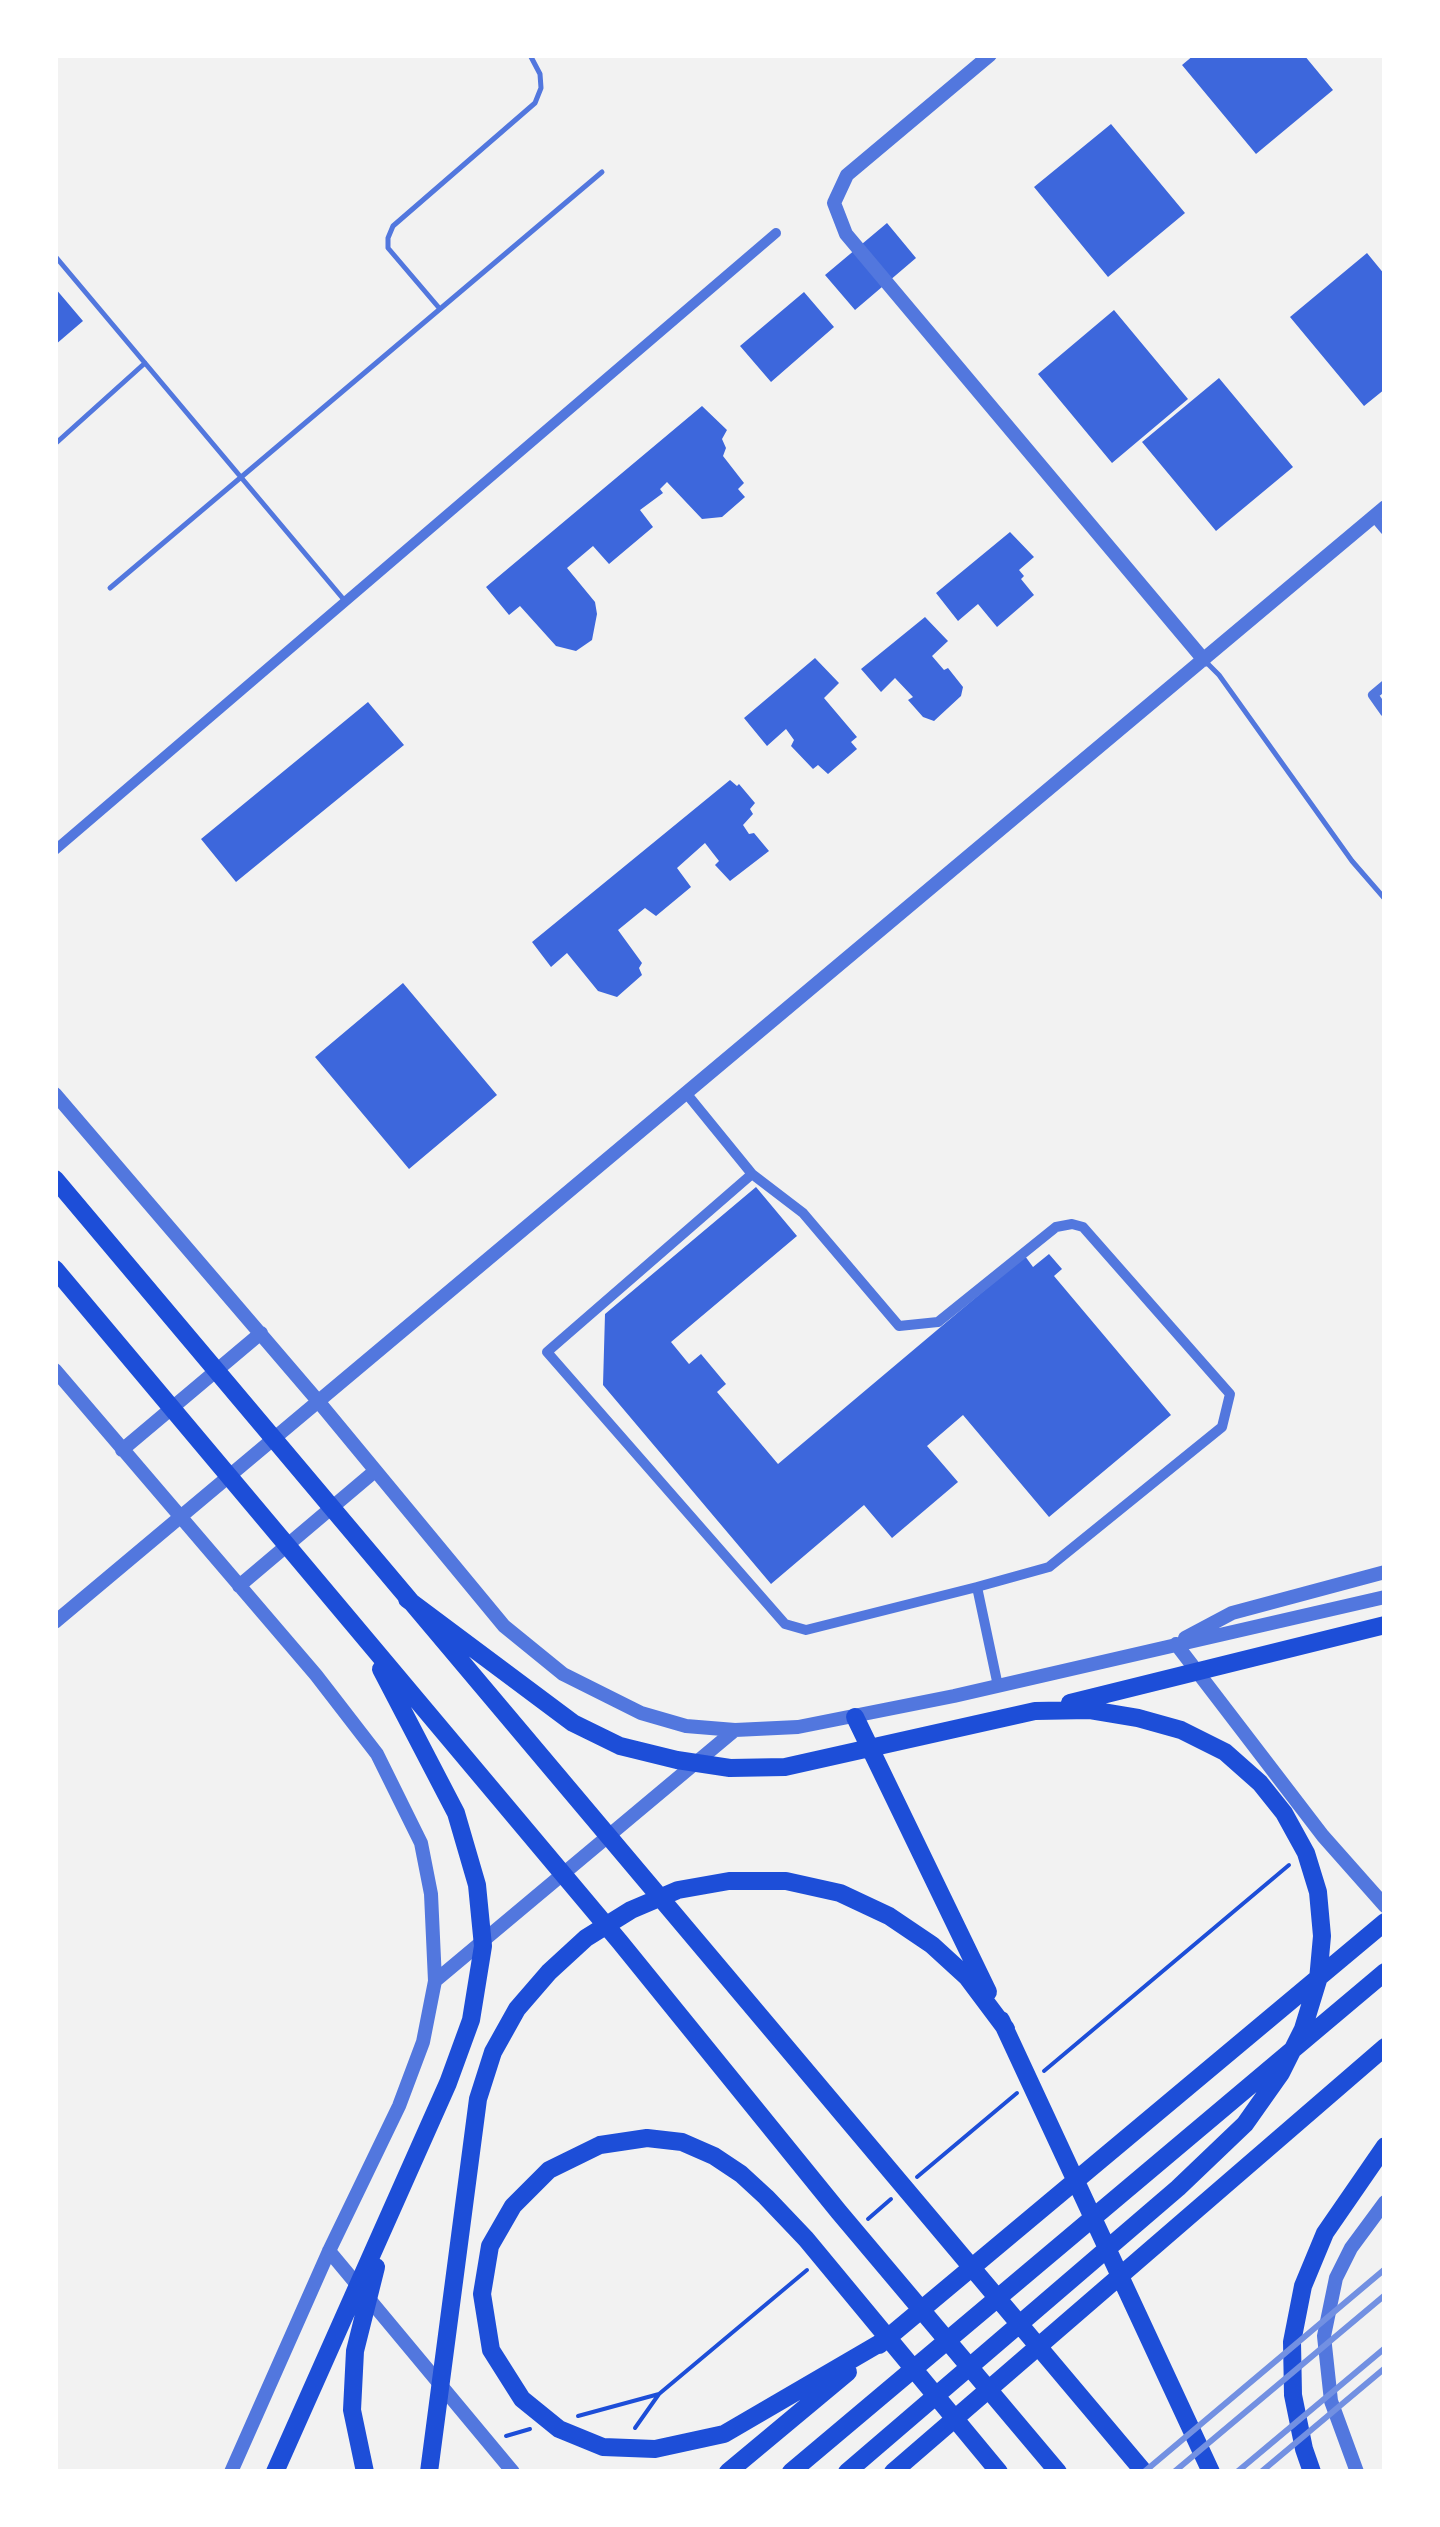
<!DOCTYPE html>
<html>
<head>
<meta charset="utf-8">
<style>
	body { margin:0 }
	#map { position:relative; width:1440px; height:2527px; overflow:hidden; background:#f2f2f2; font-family:Montserrat,sans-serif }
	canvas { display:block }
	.frame { position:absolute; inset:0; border:58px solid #fff; pointer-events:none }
</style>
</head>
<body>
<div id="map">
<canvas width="1440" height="2527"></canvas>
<div class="frame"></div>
</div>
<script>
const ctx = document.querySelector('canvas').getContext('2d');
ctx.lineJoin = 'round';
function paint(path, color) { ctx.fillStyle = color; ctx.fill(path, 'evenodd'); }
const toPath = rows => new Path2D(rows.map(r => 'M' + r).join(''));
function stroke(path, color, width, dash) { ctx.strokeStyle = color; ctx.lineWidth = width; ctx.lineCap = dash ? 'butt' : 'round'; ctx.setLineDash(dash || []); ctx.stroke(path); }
paint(toPath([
	[1194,55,1304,55,1333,90,1256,154,1182,65],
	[1111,124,1185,213,1108,277,1034,187],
	[887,223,916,258,855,310,825,275],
	[1367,253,1385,275,1385,389,1364,406,1290,317],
	[55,288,83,321,55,345],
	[804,292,834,327,771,382,740,346],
	[1114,310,1188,399,1112,463,1038,374],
	[1219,378,1293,467,1216,531,1142,442],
	[702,406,727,430,722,439,726,448,723,456,744,483,738,489,745,497,722,517,702,519,667,482,660,489,663,493,640,510,653,527,609,564,593,546,567,568,595,602,597,614,592,640,576,651,556,646,520,606,509,615,486,587],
	[1010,532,1034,557,1019,570,1024,576,1021,579,1034,595,997,627,978,604,958,621,936,593],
	[925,617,948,641,932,656,944,670,948,668,963,687,961,696,934,721,923,717,908,700,913,697,895,678,881,692,861,669],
	[815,658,839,683,824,698,857,737,851,742,857,749,828,774,818,765,813,769,791,746,794,740,786,729,767,746,744,718],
	[368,702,404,745,236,882,201,839],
	[730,780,737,786,739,784,755,803,750,809,753,814,743,825,749,834,754,833,769,851,730,881,715,865,719,861,705,843,677,868,691,887,656,916,645,908,618,930,642,963,639,968,642,975,617,997,598,991,567,953,551,967,532,942],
	[403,983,497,1095,409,1169,315,1057],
	[756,1187,797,1236,671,1342,689,1364,701,1354,726,1384,717,1392,778,1464,1025,1256,1033,1267,1049,1254,1062,1269,1054,1276,1171,1415,1049,1517,963,1415,927,1446,958,1482,892,1538,864,1505,771,1584,603,1385,605,1314]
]), '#3d67dc');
stroke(toPath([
	[1044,2071,1289,1865],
	[917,2177,1017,2093],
	[868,2219,891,2199],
	[659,2394,807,2270],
	[578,2416,659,2394,635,2428],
	[506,2436,530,2429]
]), '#1d4ed8', 4);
stroke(toPath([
	[55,256,345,601],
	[440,309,388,248,388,238,393,226,535,103,541,88,540,74,530,55],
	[55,444,145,363],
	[110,588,602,172],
	[1206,662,1219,675,1352,861,1385,899]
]), '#5277de', 5);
stroke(toPath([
	[1374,517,1385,530],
	[1385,685,1373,695,1385,712],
	[55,850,776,233],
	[686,1093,752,1174,547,1352,785,1624,806,1630,977,1587,998,1686],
	[752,1174,803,1213,899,1326,938,1322,1056,1227,1072,1224,1083,1227,1230,1394,1222,1427,1049,1567,977,1587]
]), '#5277de', 10);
stroke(toPath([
	[990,55,847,175,834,203,846,234,1204,660],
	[55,1094,318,1401,504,1626,563,1674,641,1713,686,1726,735,1730,798,1727,954,1696,1385,1597],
	[55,1370,316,1675,377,1754,421,1843,431,1894,435,1981,423,2042,399,2106,329,2251,231,2472],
	[122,1450,261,1333],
	[239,1586,375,1471],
	[55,1622,1385,507],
	[1185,1638,1232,1613,1385,1572],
	[1176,1644,1323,1836,1385,1906],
	[435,1981,735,1730],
	[329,2251,513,2472],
	[1357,2472,1331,2401,1324,2336,1336,2278,1351,2248,1385,2202]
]), '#5277de', 14);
stroke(toPath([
	[55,1179,1144,2472],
	[55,1269,620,1942,839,2212,1058,2472],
	[407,1599,573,1723,620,1746,677,1760,730,1768,785,1767,1035,1711,1090,1710,1138,1718,1181,1730,1225,1752,1260,1783,1284,1813,1306,1853,1318,1892,1322,1936,1318,1980,1303,2029,1281,2073,1245,2124,1178,2188,847,2472],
	[1070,1703,1385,1625],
	[855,1717,988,1992],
	[1001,2020,1211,2472],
	[887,2339,724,2434,655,2449,603,2447,559,2429,522,2399,491,2350,482,2294,490,2246,513,2206,549,2170,600,2145,647,2138,682,2142,714,2156,741,2174,766,2197,806,2239,999,2472],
	[879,2345,1385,1922],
	[275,2472,448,2083,471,2020,483,1946,477,1885,456,1813,381,1669],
	[365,2472,352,2410,355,2351,376,2267],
	[429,2472,478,2099,493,2052,517,2009,549,1972,586,1938,631,1910,678,1890,729,1881,786,1881,840,1893,889,1916,932,1945,967,1977,1006,2029],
	[728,2472,848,2372],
	[791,2472,1385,1972],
	[893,2472,1385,2047],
	[1312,2472,1304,2449,1293,2395,1292,2342,1303,2286,1325,2233,1385,2146]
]), '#1d4ed8', 18);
stroke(toPath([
	[1144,2472,1385,2269],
	[1174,2472,1385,2295],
	[1237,2472,1385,2348],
	[1261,2472,1385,2368]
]), '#7290e2', 6);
</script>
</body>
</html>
